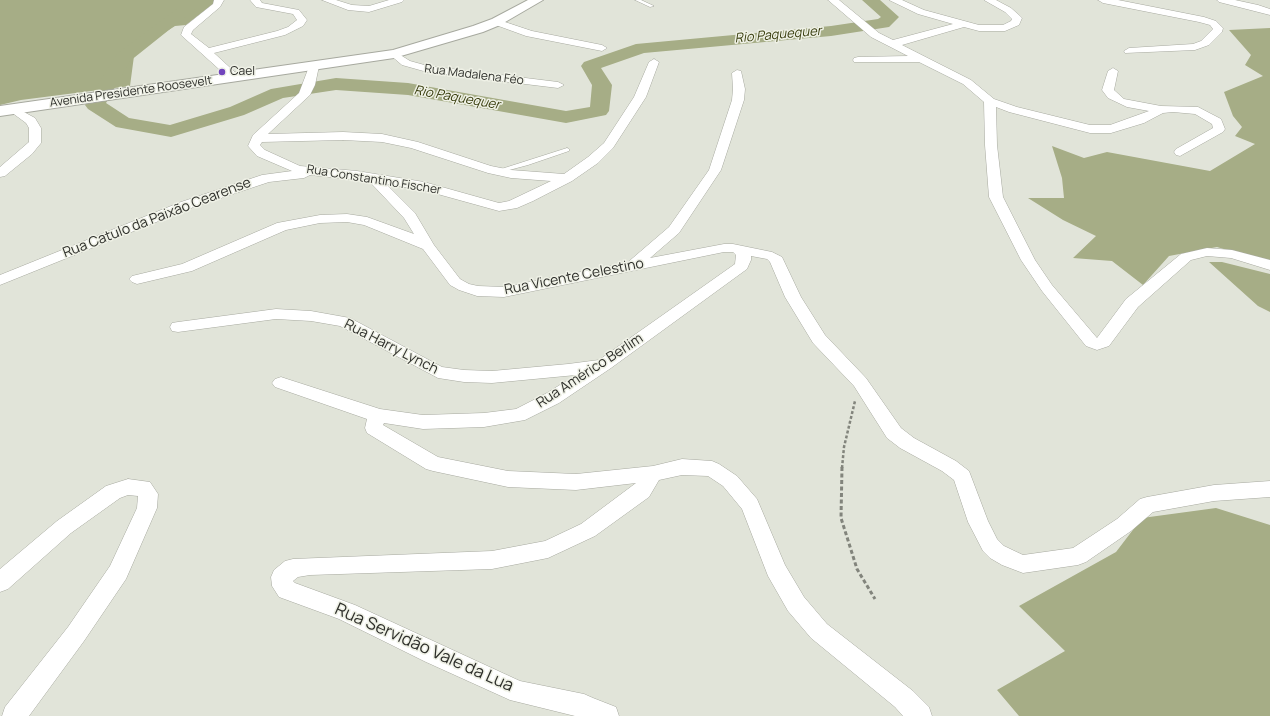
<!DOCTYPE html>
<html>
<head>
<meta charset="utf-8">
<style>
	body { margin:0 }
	canvas { display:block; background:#e1e4d9 }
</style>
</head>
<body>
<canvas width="1270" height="716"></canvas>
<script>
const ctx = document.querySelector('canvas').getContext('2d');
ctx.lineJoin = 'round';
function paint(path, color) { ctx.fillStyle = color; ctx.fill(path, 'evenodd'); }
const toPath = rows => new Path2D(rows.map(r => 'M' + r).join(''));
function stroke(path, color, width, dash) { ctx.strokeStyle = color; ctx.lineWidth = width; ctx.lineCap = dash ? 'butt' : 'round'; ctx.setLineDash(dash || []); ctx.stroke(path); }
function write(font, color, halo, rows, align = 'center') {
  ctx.font = font + ' Manrope,sans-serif'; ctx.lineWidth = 3; ctx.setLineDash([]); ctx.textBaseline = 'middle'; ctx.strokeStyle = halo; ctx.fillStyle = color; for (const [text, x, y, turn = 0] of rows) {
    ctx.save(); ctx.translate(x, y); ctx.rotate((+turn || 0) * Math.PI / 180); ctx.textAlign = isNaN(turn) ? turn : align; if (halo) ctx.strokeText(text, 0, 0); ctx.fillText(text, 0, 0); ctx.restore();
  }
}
paint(toPath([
	[0,0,218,0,186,25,175,26,140,48,134,56,130,86,21,100,0,105],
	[1270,28,1270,263,1217,247,1169,256,1143,285,1112,261,1073,258,1096,236,1063,220,1028,198,1064,198,1062,178,1052,146,1084,158,1107,152,1210,171,1255,144,1235,136,1242,127,1233,116,1224,92,1263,76,1245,65,1251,55,1229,30],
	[1209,262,1222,262,1270,274,1270,312,1258,306],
	[1216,508,1270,525,1270,716,1019,716,997,690,1065,651,1019,606,1116,552,1142,518]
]), '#a6ad86');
paint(toPath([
	[176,0,194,0,199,6,130,61,106,103,129,118,170,125,230,107,271,89,336,78,408,83,566,111,590,107,592,85,581,66,584,62,636,44,831,26,878,19,881,17,862,0,880,0,899,17,889,27,831,36,644,53,601,68,612,85,609,111,606,115,566,123,408,95,336,90,283,98,244,115,171,137,116,127,88,109,85,105,117,54,181,6,176,0]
]), '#a6ad86');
const lane = toPath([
	[635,0,641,0,654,6,650,7,635,0],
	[567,148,569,149,569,151,528,165,498,173,495,171,567,148]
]);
const street = toPath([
	[214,0,224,0,220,7,193,30,191,34,209,48,277,31,288,27,297,20,293,14,256,7,250,0,260,0,262,3,299,10,307,20,303,26,285,35,214,53,238,75,239,77,234,80,230,79,181,35,184,27,213,4,214,0],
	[322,0,336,0,352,5,369,6,389,0,404,0,402,2,369,12,348,10,322,0],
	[828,0,839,0,879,33,893,40,953,24,918,14,889,0,902,0,924,10,979,25,1003,25,1011,21,1012,19,1005,12,984,0,996,0,1011,8,1020,16,1022,18,1019,25,1005,31,979,31,964,27,902,45,971,80,994,99,1017,107,1090,125,1110,125,1149,111,1127,107,1108,98,1102,90,1108,71,1113,68,1118,71,1114,90,1124,99,1161,106,1198,107,1221,119,1225,129,1223,132,1180,156,1176,155,1174,152,1176,149,1213,128,1212,124,1195,114,1173,112,1163,113,1144,123,1111,133,1090,133,1009,112,996,107,997,145,1003,197,1035,260,1052,285,1097,338,1126,299,1181,254,1207,248,1232,250,1270,260,1270,270,1231,258,1207,256,1191,260,1138,307,1109,346,1097,350,1086,346,1042,291,1021,260,989,197,985,145,984,102,963,84,919,62,854,62,853,60,854,58,858,57,908,56,871,37,828,0],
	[1098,0,1118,0,1204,17,1216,21,1223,28,1222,32,1209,45,1195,50,1125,53,1124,51,1129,48,1193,44,1201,41,1213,29,1210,25,1199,22,1103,3,1098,0],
	[1217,0,1235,0,1258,5,1270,9,1270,15,1219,2,1217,0],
	[496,19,532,31,602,45,607,48,602,51,526,36,493,24,491,22,496,19],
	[394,51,410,61,428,66,558,82,564,85,558,88,427,72,402,65,389,54,394,51],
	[654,59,659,62,646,97,613,148,598,163,572,181,533,201,517,208,499,211,423,190,386,184,415,213,434,245,460,279,469,284,478,286,504,287,627,263,669,227,709,170,732,100,733,89,732,73,737,70,741,71,745,89,744,100,721,170,679,233,650,258,724,244,733,244,772,252,782,257,801,297,825,335,866,378,901,428,914,438,956,461,969,471,988,521,997,539,1004,546,1023,555,1073,548,1117,519,1140,499,1147,497,1214,485,1270,481,1270,497,1214,501,1153,512,1131,531,1086,562,1078,565,1023,573,1002,565,990,558,983,551,968,522,954,480,942,471,900,448,887,438,854,386,813,343,785,297,770,262,767,259,751,256,751,260,747,269,611,368,559,403,525,420,484,427,423,429,384,423,383,425,438,457,508,471,576,474,653,466,682,459,712,461,719,464,737,476,757,499,785,565,804,597,827,624,913,691,929,707,932,716,903,716,895,707,811,638,788,611,768,576,742,509,723,486,708,476,682,475,659,480,649,497,595,536,548,558,492,569,310,575,298,577,293,581,295,583,355,605,520,681,584,694,593,698,616,707,619,716,575,716,510,700,426,662,339,619,279,597,272,586,271,577,274,570,285,561,293,559,492,551,545,541,581,524,636,483,576,490,508,487,433,471,426,469,367,433,365,428,367,419,275,387,272,383,275,379,281,377,287,379,380,409,423,415,484,413,516,409,547,393,576,375,492,383,464,382,438,378,340,326,311,321,276,319,178,332,172,331,170,327,172,323,178,322,276,309,311,311,350,318,442,367,464,370,492,371,568,364,599,360,735,264,736,255,733,252,724,252,504,297,477,296,459,290,450,285,423,249,364,225,347,222,320,223,286,230,192,271,137,284,132,282,129,279,132,276,182,264,277,223,320,215,347,214,367,217,414,234,404,218,369,181,310,175,304,178,269,182,191,208,0,285,0,275,181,202,262,175,292,171,257,156,248,146,253,135,299,93,310,64,314,63,319,66,315,85,310,95,268,134,343,132,382,134,418,142,491,166,511,170,564,174,588,157,604,143,634,97,649,62,654,59],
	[343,140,382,142,411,148,488,173,511,178,551,181,509,201,499,203,424,182,357,171,300,166,265,150,260,145,262,142,343,140],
	[13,106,35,118,41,128,41,143,32,154,5,176,0,177,0,167,29,142,29,128,26,123,7,109,13,106],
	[128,479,150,482,158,494,157,508,126,579,84,641,29,716,2,716,5,707,68,627,110,566,137,508,138,496,128,495,120,498,71,533,8,589,0,592,0,569,57,521,106,486,128,479]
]);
const primary = toPath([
	[528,0,543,0,500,25,483,32,394,58,0,116,0,106,393,50,473,26,492,19,528,0]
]);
stroke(lane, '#a7a99f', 1);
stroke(street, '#a7a99f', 1);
stroke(primary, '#a7a99f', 2);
stroke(toPath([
	[842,468,844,447,855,401]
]), '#82847c', 2.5, [3, 2]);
stroke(toPath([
	[842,467,841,518,857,569,875,599]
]), '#82847c', 3, [4, 2.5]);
paint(lane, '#fff');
paint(street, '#fff');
paint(primary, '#fff');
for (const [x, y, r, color] of [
	[222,72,4,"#7145bd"]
]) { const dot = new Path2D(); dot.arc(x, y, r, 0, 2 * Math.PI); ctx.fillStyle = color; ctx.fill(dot); stroke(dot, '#eff1e6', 1.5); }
write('12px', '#2e2f2b', '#eff1e6', [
	["Cael",230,72]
], 'left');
write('12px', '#2e2f2b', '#eff1e6', [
	["Rua Madalena Féo",474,75,7],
	["Avenida Presidente Roosevelt",131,92,-8],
	["Rua Constantino Fischer",374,180,9]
]);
write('italic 13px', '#373c0c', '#eff1e6', [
	["Rio Paquequer",778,35,-5],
	["Rio Paquequer",457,98,10]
]);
write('14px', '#2e2f2b', '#eff1e6', [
	["Rua Catulo da Paixão Cearense",157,218,-21],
	["Rua Vicente Celestino",574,277,-11],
	["Rua Harry Lynch",391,347,27],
	["Rua Américo Berlim",590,371,-33]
]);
write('17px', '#2e2f2b', '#eff1e6', [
	["Rua Servidão Vale da Lua",424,648,24]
]);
</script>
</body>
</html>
